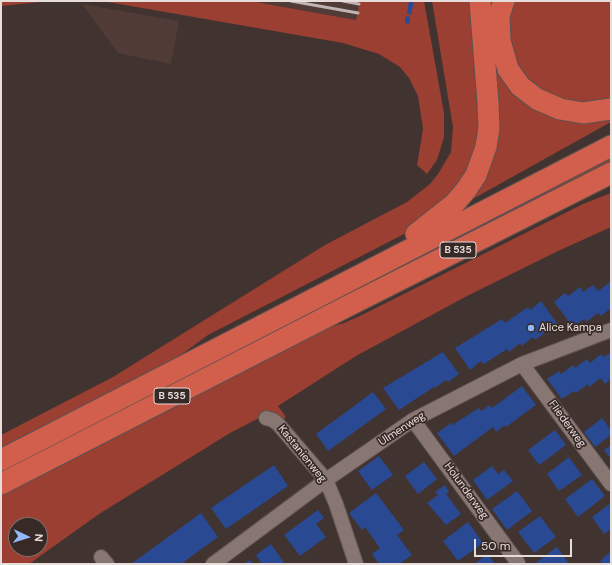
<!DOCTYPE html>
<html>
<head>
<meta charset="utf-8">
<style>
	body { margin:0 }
	#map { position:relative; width:612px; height:565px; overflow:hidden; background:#413330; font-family:"DM Sans",sans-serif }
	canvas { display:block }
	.frame { position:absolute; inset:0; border:2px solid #e7dddb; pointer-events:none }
	.north { position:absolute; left:8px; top:517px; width:40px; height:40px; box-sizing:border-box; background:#372926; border:1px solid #7d716e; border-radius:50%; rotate:94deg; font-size:11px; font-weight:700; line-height:16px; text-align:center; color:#e7dddb }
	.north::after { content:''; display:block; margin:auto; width:14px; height:18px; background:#94b7fd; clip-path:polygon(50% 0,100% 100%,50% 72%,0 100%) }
	.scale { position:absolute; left:474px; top:539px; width:98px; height:18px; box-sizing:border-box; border:2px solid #e7dddb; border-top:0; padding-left:5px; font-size:12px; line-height:14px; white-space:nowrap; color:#e7dddb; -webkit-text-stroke:3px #372926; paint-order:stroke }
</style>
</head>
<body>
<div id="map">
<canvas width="612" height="565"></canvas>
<div class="frame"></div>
<div class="north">N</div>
<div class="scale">50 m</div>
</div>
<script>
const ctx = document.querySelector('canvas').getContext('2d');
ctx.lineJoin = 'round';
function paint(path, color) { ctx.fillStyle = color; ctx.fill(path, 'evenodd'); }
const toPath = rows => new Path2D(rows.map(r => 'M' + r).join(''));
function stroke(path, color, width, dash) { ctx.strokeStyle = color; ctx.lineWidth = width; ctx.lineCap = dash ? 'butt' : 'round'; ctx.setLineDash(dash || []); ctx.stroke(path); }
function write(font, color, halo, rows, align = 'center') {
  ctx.font = font + ' "DM Sans",sans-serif'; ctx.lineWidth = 3.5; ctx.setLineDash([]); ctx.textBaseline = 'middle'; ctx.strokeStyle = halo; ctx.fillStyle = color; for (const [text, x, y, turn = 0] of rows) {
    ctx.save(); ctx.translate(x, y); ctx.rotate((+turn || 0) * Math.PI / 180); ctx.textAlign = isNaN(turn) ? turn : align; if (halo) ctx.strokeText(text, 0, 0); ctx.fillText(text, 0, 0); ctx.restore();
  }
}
paint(toPath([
	[250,1,360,1,356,20],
	[82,4,179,21,171,64,118,53]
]), '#513b37');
paint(toPath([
	[1,1,50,1,1,6],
	[102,1,250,1,356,20,360,1,424,1,444,113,444,137,437,160,427,174,417,165,423,129,418,96,409,78,400,67,379,54,343,43],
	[432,1,471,1,479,127,478,143,470,165,451,194,406,233,208,335,178,357,1,451,1,435,113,377,325,245,407,202,430,184,438,174,451,152,453,127],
	[485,1,498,1,511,84,611,116,611,122,462,205,479,180],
	[513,1,611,1,611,100,588,103,565,102,534,87,512,59,506,27],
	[611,157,611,164,393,271,1,474,1,469],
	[611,193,611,227,556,252,467,296,356,356,278,406,286,417,279,422,261,417,230,433,99,514,29,564,1,564,1,493,323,329,344,323,362,315,583,204],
	[16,525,40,525,40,549,16,549]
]), '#9a3f31');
paint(toPath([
	[409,1,414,1,411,15,407,13],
	[406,16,410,17,409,24,405,23],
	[610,282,611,308,601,316,598,313,586,322,584,319,573,327,554,302,565,293,568,296,580,287,583,292,593,285,598,291],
	[541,301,559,326,548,334,546,332,535,340,533,337,522,346,520,343,509,352,507,349,484,364,481,361,470,370,455,348,502,319,505,323,528,307,530,310],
	[443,352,459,374,448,382,446,380,435,388,434,387,399,410,383,388],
	[611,352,611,379,605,384,601,378,589,387,588,384,576,393,574,391,562,399,547,379,559,371,561,374,573,365,575,368,587,359,590,363,601,354,604,357],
	[522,386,536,405,506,427,505,425,496,432,493,427,454,456,437,433,451,423,452,425,479,408,481,411,490,405,492,408],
	[373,392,386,409,328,451,316,434],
	[602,418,611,430,611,435,595,447,584,432],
	[555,430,566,445,539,465,528,450],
	[611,445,611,459,604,450],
	[379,456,393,475,372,490,358,471],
	[569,457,582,475,559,491,547,474],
	[424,462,437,479,418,494,405,476],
	[274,465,288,486,226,529,211,508],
	[492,466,498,474,504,470,513,481,487,500,473,480],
	[592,479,605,496,578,517,565,499],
	[445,485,449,492,446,494,461,514,446,525,427,503,438,495,435,492],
	[517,491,532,511,507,530,492,509],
	[376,493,404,530,397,535,412,555,399,564,379,564,372,554,380,548,365,527,362,530,349,513],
	[611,503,611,529,604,534,592,517],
	[318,510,324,518,316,524,326,537,300,556,284,535],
	[201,513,218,537,181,564,131,564],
	[540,516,556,537,534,553,518,532],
	[468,522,483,543,458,561,443,541],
	[271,544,285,564,262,564,256,555],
	[557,547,569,564,534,564],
	[611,551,611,564,603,564,600,561],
	[488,554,495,564,474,564],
	[250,560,253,564,243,564]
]), '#294993');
const minor = toPath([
	[522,364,611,484],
	[266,418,273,420,278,424,326,480,336,504,356,564],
	[413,420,518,563],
	[101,557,107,564],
	[213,564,326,480,413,420,522,364,611,330]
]);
const highway = toPath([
	[504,1,499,16,500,41,508,69,520,86,537,99,560,109,583,113,611,109],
	[416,234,454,204,466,190,476,175,486,147,489,128,488,103,480,1],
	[1,460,611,146],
	[1,484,344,308,611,173]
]);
stroke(minor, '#5d514f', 16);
stroke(highway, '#5d514f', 23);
stroke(minor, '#877672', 14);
stroke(highway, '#d15f4c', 21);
stroke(toPath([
	[291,1,358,13],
	[343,1,359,4]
]), '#bfb4b2', 3);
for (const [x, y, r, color] of [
	[531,328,4,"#94b7fd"]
]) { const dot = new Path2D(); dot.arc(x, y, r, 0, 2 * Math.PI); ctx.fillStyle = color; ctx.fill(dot); stroke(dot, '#372926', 1.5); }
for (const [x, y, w] of [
	[458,250,36],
	[172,396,36]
]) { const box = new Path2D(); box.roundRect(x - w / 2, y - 8, w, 16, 3); ctx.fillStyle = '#372926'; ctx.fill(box); stroke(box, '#e7dddb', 1); }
write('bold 10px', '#e7dddb', null, [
	["B 535",458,250],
	["B 535",172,396]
]);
write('11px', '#e7dddb', '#372926', [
	["Alice Kampa",539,328]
], 'left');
write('11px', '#e7dddb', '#372926', [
	["Fliederweg",567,424,54],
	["Ulmenweg",402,429,-33],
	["Kastanienweg",302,454,51],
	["Holunderweg",466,491,54]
]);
</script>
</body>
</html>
